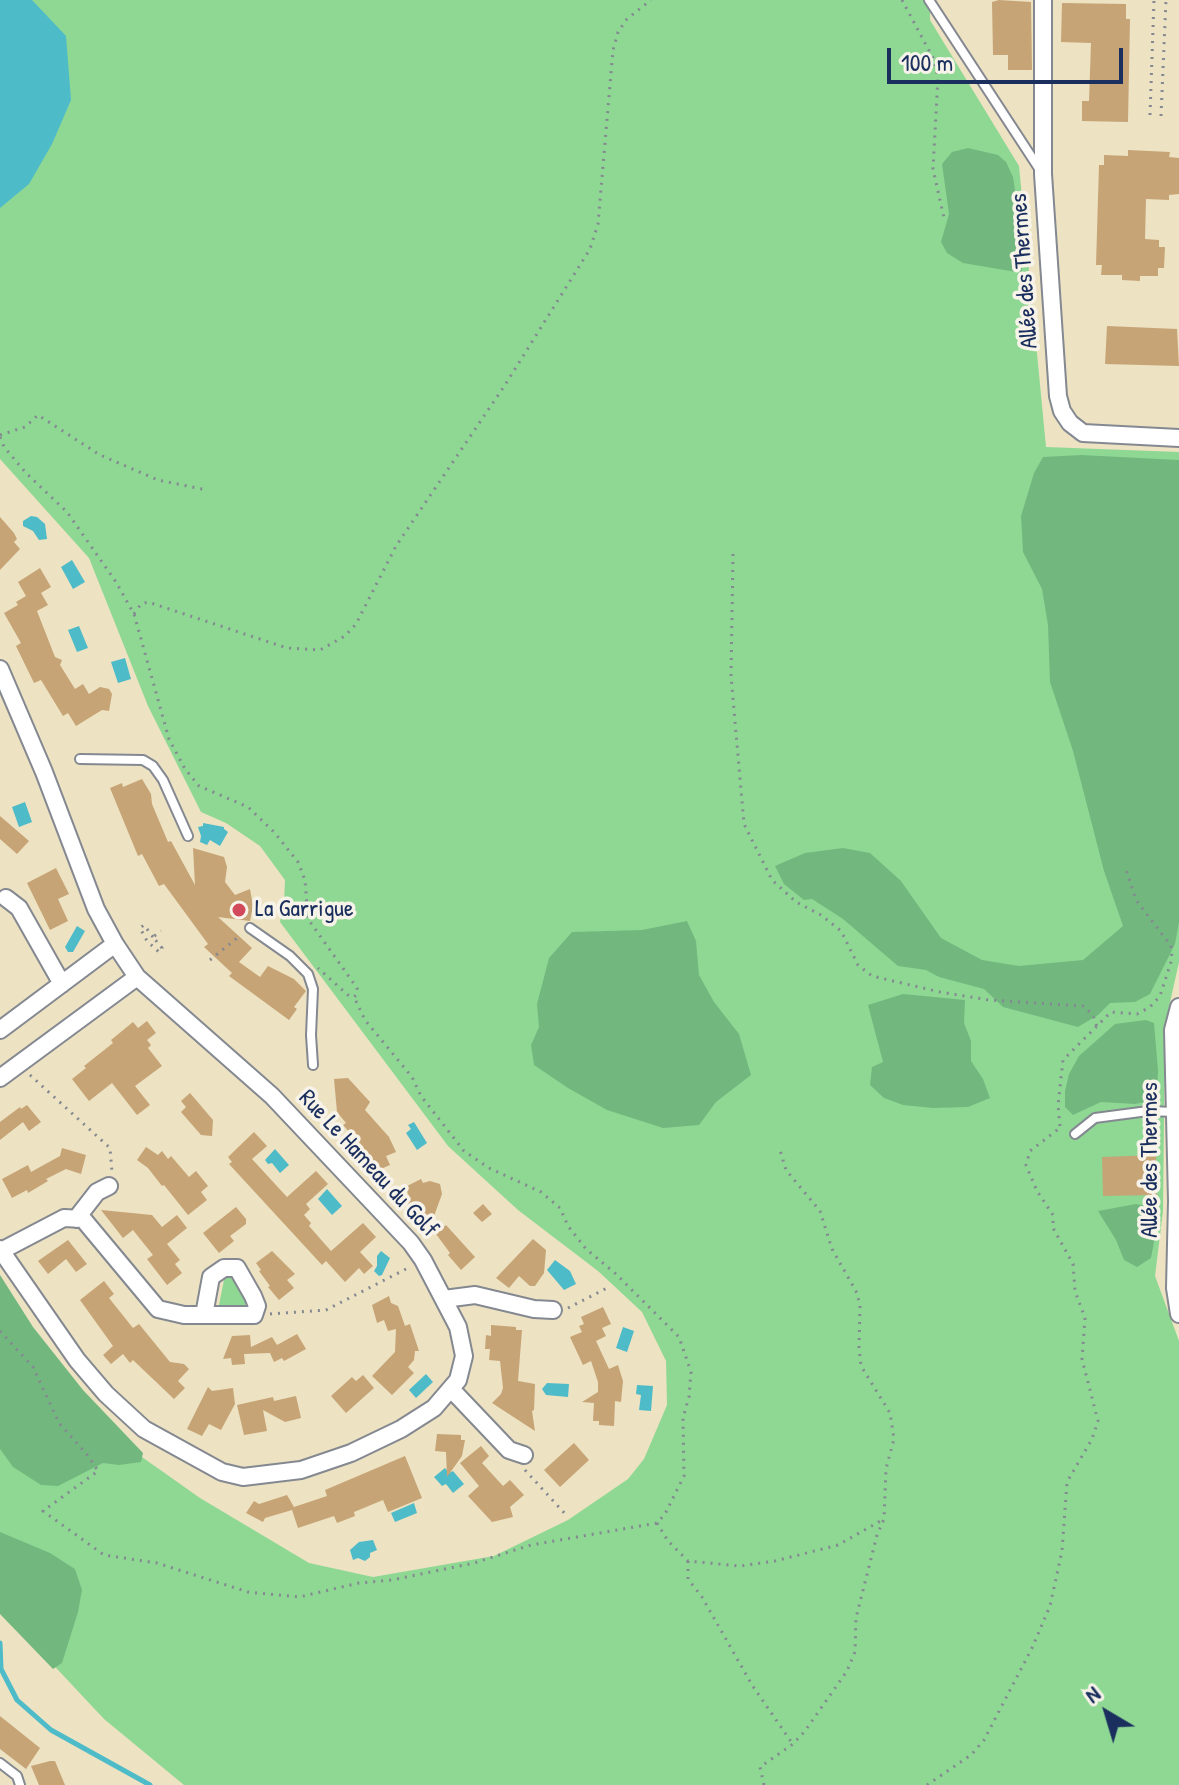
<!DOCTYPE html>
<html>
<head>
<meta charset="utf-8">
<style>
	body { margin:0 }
	#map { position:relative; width:1179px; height:1785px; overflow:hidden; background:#ede2c2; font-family:"Patrick Hand",sans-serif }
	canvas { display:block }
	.north { position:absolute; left:1067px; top:1673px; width:80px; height:80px; -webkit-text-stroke:6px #f7f3e8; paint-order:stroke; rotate:322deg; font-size:22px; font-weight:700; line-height:32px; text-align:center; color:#1b2f5e }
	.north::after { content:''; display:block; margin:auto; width:28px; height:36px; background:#1b2f5e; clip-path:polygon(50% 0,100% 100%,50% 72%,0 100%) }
	.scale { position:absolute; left:887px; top:48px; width:236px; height:36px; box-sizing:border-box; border:4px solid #1b2f5e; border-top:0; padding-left:10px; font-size:24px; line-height:28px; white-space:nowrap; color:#1b2f5e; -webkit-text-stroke:6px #f7f3e8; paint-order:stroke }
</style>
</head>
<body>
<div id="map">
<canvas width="1179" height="1785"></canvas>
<div class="north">N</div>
<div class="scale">100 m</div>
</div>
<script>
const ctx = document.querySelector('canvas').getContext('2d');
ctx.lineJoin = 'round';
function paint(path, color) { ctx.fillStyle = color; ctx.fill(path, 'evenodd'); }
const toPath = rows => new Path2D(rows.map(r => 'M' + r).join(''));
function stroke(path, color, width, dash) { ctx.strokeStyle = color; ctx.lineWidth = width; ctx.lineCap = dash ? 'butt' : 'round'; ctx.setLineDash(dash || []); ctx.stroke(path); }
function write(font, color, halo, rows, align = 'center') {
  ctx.font = font + ' "Patrick Hand",sans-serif'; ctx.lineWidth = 7; ctx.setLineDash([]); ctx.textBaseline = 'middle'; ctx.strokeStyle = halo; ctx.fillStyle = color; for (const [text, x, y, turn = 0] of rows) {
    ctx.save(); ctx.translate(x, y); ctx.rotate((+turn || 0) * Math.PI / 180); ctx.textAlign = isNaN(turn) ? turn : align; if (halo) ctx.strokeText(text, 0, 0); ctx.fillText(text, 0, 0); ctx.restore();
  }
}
paint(toPath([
	[0,0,930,0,930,20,1019,166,1046,447,1179,452,1179,962,1165,1025,1163,1211,1155,1276,1179,1341,1179,1785,184,1785,104,1719,0,1608,0,1293,132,1450,200,1498,309,1563,373,1577,494,1556,568,1520,628,1479,644,1459,667,1405,666,1361,642,1312,598,1271,518,1210,448,1146,280,922,284,902,285,880,260,846,226,823,201,812,148,706,89,558,0,459],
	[230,1276,235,1277,247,1303,242,1308,218,1310,224,1280]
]), '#8ed894');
paint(toPath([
	[968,148,998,155,1006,162,1013,177,1022,238,1022,273,963,263,947,253,941,242,949,214,942,164,952,152],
	[1081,455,1179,460,1179,922,1175,944,1150,994,1135,1002,1110,1003,1098,1015,1078,1027,1003,1007,984,989,939,977,926,970,898,966,843,919,812,899,804,900,784,884,775,866,805,853,843,848,870,853,901,881,941,938,982,960,1019,966,1083,960,1123,926,1104,871,1073,751,1050,682,1048,625,1042,589,1023,552,1021,516,1034,473,1043,457],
	[687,921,696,941,699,975,714,1002,739,1034,751,1075,716,1102,699,1125,663,1128,607,1110,568,1088,534,1065,531,1045,539,1027,537,1004,549,958,572,932,642,930],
	[903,994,965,1000,964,1023,971,1041,971,1061,983,1079,990,1098,968,1107,933,1108,903,1105,884,1098,870,1085,872,1067,883,1062,868,1005],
	[1146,1020,1154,1023,1158,1070,1157,1095,1151,1101,1135,1104,1101,1102,1073,1115,1065,1107,1065,1091,1069,1074,1079,1056,1115,1024],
	[1136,1204,1150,1207,1158,1221,1151,1258,1137,1267,1124,1260,1116,1240,1098,1211],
	[0,1275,33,1327,83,1390,143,1453,141,1462,119,1465,103,1463,58,1486,41,1485,13,1467,0,1449],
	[0,1532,50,1553,75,1569,82,1590,78,1612,62,1663,53,1669,0,1614]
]), '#72b87e');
paint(toPath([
	[0,0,32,0,66,36,71,100,52,144,29,184,0,208],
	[31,516,37,517,45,524,47,539,39,540,33,531,23,526,23,521],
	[72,560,85,582,73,589,61,567],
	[79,626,88,648,77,652,68,630],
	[125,658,131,679,118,683,111,662],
	[25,802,32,822,19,827,12,807],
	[203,823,224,827,224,829,228,832,220,846,210,840,207,845,200,842,201,836,198,827,203,826],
	[77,926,85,931,73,952,68,952,65,947],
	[414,1122,427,1143,417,1150,406,1133,411,1129,408,1125],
	[275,1149,289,1165,280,1173,272,1163,268,1164,265,1160],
	[327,1189,342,1206,332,1215,318,1199],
	[381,1251,390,1258,382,1275,379,1276,374,1271,377,1266,377,1256],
	[555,1260,570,1271,576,1284,564,1290,547,1270],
	[623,1327,634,1331,627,1352,616,1348],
	[426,1374,433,1382,416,1398,409,1390],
	[547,1383,569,1384,568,1397,546,1395,542,1389],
	[637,1385,653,1386,651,1411,639,1410,641,1395,636,1394],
	[445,1468,449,1473,453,1471,464,1484,453,1493,446,1484,442,1486,434,1477],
	[414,1503,417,1513,395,1522,391,1513],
	[373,1540,377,1550,370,1553,370,1557,365,1561,358,1558,353,1560,350,1550,359,1542]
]), '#4ebbc9');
stroke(toPath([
	[0,1643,1,1669,17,1700,51,1730,150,1785]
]), '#4ebbc9', 5);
paint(toPath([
	[999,0,1031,2,1032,70,1008,70,1008,55,993,55,992,2],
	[1062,3,1126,4,1126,19,1130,19,1128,122,1082,121,1082,101,1089,101,1091,43,1061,42],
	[1128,150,1170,152,1169,157,1179,158,1179,194,1169,195,1169,200,1146,199,1145,239,1159,240,1159,247,1165,247,1164,268,1158,268,1158,276,1140,276,1140,281,1122,280,1122,275,1101,275,1102,265,1096,265,1099,165,1104,165,1104,155,1128,156],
	[1107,326,1177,329,1179,366,1105,364],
	[0,517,14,533,17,539,14,542,20,549,0,570],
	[40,568,51,587,41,593,48,605,37,611,55,657,62,660,60,665,75,689,83,684,89,694,100,687,109,689,112,694,109,711,102,710,76,726,68,713,63,716,41,680,34,683,16,646,21,643,4,613,18,605,16,602,26,596,18,582],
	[142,779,151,794,152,804,168,842,171,841,195,885,193,848,224,857,227,867,225,882,235,895,250,889,253,906,250,921,218,917,252,948,239,962,260,977,268,966,294,979,306,991,294,1007,297,1009,289,1020,229,976,232,973,204,947,208,944,164,884,159,886,142,854,138,856,110,788,122,783,123,787],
	[0,816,29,841,17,854,0,839],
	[56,868,69,894,58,899,68,921,50,930,27,883],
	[147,1021,156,1033,147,1040,151,1045,148,1048,162,1066,135,1086,150,1105,137,1115,112,1083,89,1101,72,1079,86,1068,84,1066,113,1043,111,1040,133,1022,138,1028],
	[348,1078,370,1102,365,1110,389,1137,396,1152,386,1156,390,1165,374,1172,364,1150,357,1153,345,1141,352,1135,343,1125,346,1123,337,1112,334,1079],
	[190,1093,213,1120,212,1136,201,1135,181,1112,186,1107,181,1101],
	[27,1105,41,1122,29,1131,23,1122,0,1140,0,1122,20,1107,21,1109],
	[254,1132,267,1146,252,1159,287,1197,316,1171,328,1184,306,1204,310,1209,304,1215,311,1223,309,1226,331,1251,363,1223,376,1237,360,1252,373,1266,364,1274,359,1268,345,1282,326,1261,322,1265,229,1164,232,1162,228,1157],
	[146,1147,158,1155,162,1151,168,1159,171,1156,189,1177,196,1171,208,1186,201,1192,207,1200,188,1215,164,1185,162,1186,148,1168,137,1160],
	[62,1148,86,1155,81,1174,66,1169,46,1179,48,1181,28,1193,27,1190,12,1198,2,1179,28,1165,31,1172,60,1156],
	[1156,1155,1157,1195,1103,1196,1102,1157],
	[421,1179,423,1183,430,1181,440,1184,442,1194,430,1227,405,1200,409,1196,405,1187],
	[483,1204,492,1214,482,1222,473,1213],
	[236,1207,246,1219,246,1224,230,1236,234,1241,219,1253,203,1233],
	[101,1210,152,1215,162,1227,177,1215,187,1228,167,1244,180,1260,175,1264,182,1273,167,1285,147,1259,153,1255,133,1230,123,1238],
	[446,1225,475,1257,461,1270,448,1255,450,1253,436,1234],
	[533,1239,546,1250,544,1273,535,1286,530,1286,519,1276,509,1288,496,1278],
	[68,1240,87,1264,76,1272,66,1259,48,1274,38,1261],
	[272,1251,295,1274,287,1280,294,1288,279,1300,268,1287,270,1286,259,1271,261,1270,256,1263],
	[104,1281,114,1294,109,1298,133,1328,139,1324,170,1362,184,1364,189,1369,178,1381,185,1388,174,1399,133,1360,130,1363,123,1354,111,1364,103,1355,113,1346,80,1300],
	[389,1296,391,1303,398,1306,405,1326,410,1324,419,1351,415,1351,414,1360,408,1367,414,1373,392,1395,372,1376,395,1352,396,1329,388,1331,384,1320,377,1323,372,1305],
	[603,1307,611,1324,602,1328,606,1336,596,1341,609,1369,618,1365,623,1381,621,1402,615,1401,614,1426,599,1425,599,1421,593,1421,594,1403,582,1402,598,1392,598,1382,591,1361,583,1365,570,1337,582,1332,579,1326,584,1324,581,1317],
	[491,1325,516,1327,516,1330,522,1330,518,1381,535,1384,534,1410,532,1411,535,1431,492,1403,501,1394,503,1388,500,1361,489,1360,490,1349,485,1349,486,1335,491,1336],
	[297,1334,306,1349,284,1361,282,1358,274,1362,270,1353,244,1354,245,1364,232,1365,231,1358,223,1359,232,1336,250,1335,251,1347,272,1337,277,1345],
	[363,1375,374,1388,346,1413,331,1396,352,1377,356,1381],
	[208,1387,212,1391,233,1388,235,1404,221,1430,209,1424,202,1436,187,1429],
	[296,1396,301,1418,285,1422,263,1410,267,1431,244,1435,237,1405,273,1397,274,1401],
	[437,1434,461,1435,461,1440,465,1440,462,1456,447,1477,446,1452,435,1451],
	[574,1443,589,1460,560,1487,544,1470],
	[481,1446,489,1456,482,1463,503,1486,510,1480,524,1495,510,1507,513,1517,492,1522,468,1496,479,1486,460,1463],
	[405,1456,422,1498,388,1512,383,1500,354,1512,355,1516,337,1523,334,1516,298,1528,292,1510,265,1518,263,1522,246,1513,254,1501,259,1504,287,1495,294,1507,327,1496,325,1490],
	[0,1716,40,1748,26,1769,0,1749],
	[50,1761,55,1761,65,1785,39,1785,31,1766]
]), '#c6a476');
const service = toPath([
	[929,0,1040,170],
	[80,759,143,760,153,766,163,780,188,836],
	[250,928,290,956,308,974,313,989,311,1035,313,1065],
	[1075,1134,1095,1118,1148,1111,1175,1112],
	[0,1763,17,1776,20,1785]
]);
const minor = toPath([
	[1043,0,1043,174,1058,396,1062,411,1070,423,1083,433,1179,438],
	[0,669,44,772,96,909,115,944,137,977,272,1096,411,1243,423,1260,458,1327,464,1356,458,1380,434,1408,401,1429,351,1453,301,1470,243,1477,222,1472,144,1429,106,1394,77,1360,0,1249],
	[6,898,19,908,62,984],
	[1179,1007,1173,1030,1177,1201,1175,1288,1179,1314],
	[0,1030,115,944],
	[0,1078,137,977],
	[76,1219,97,1192,109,1186],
	[1,1251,64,1218,83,1219,158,1309,184,1315,254,1315,257,1306,253,1296,237,1268,224,1268,211,1277,204,1315],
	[444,1299,475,1295,534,1309,553,1310],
	[452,1390,509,1450,524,1455]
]);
stroke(service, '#848890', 12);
stroke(minor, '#848890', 20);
stroke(toPath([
	[902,0,933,58,938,77,933,169,944,218],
	[1150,115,1154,0],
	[1161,116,1166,0],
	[0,435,25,427,38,415,100,455,158,480,207,490],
	[0,437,4,447,26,473,67,512,116,582,134,614,169,739,185,769,199,786,248,807,274,832,298,862,305,880,308,919,357,988,357,994,354,997,349,996,318,968],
	[733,554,731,676,744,824,772,880,796,902,821,915,841,931,858,965,872,976,940,992,989,1000,1083,1006,1093,1015,1097,1027],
	[134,614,141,604,148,602,287,648,320,650,345,636,356,624,396,546,505,385,590,249,598,224,613,50,618,32,627,19,651,0],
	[153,937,144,925,140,928,147,941,159,952,162,948,153,937,161,931],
	[210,960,241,935],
	[30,1075,110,1148,112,1172],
	[1060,1126,1058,1105,1063,1060,1111,1012,1137,1014,1150,1007,1160,996,1172,959,1171,946,1136,900,1126,869],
	[568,1308,609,1287],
	[270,1314,326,1310,408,1268],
	[0,1331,33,1367,59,1423,89,1457,98,1471,43,1511,104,1555,157,1563,248,1592,299,1597,359,1583,392,1580,474,1563,531,1545,657,1523,665,1514,684,1476,683,1418,689,1397,691,1372,679,1337,616,1274,586,1249,568,1226,560,1208,541,1192,489,1168,464,1151,421,1096,412,1077,365,1020,354,997],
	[525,1470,567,1516],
	[657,1523,668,1541,688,1561,740,1566,775,1561,838,1545,884,1519],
	[688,1561,688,1579,702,1597,752,1685,792,1743],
	[764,1785,760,1767,793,1744,805,1731,847,1671,855,1652,856,1618,877,1535,884,1519,886,1469,894,1439,890,1413,861,1366,859,1348,860,1306,857,1293,832,1249,820,1211,786,1170,780,1150],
	[927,1785,971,1755,984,1740,1032,1648,1050,1606,1057,1574,1062,1551,1067,1482,1092,1439,1098,1421,1082,1359,1085,1318,1075,1291,1073,1264,1053,1228,1053,1215,1037,1191,1026,1165,1030,1151,1061,1127]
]), '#848890', 3, [2, 6]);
stroke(service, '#fff', 8);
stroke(minor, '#fff', 16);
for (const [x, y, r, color] of [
	[239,910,8,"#d1495b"]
]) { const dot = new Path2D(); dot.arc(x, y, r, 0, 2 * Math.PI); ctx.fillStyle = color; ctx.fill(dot); stroke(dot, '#f7f3e8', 3); }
write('24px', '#1b2f5e', '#f7f3e8', [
	["Allée des Thermes",1025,271,-94],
	["Allée des Thermes",1151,1160,-90],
	["Rue Le Hameau du Golf",368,1164,47]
]);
write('24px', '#1b2f5e', '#f7f3e8', [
	["La Garrigue",255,910]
], 'left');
</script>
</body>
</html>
